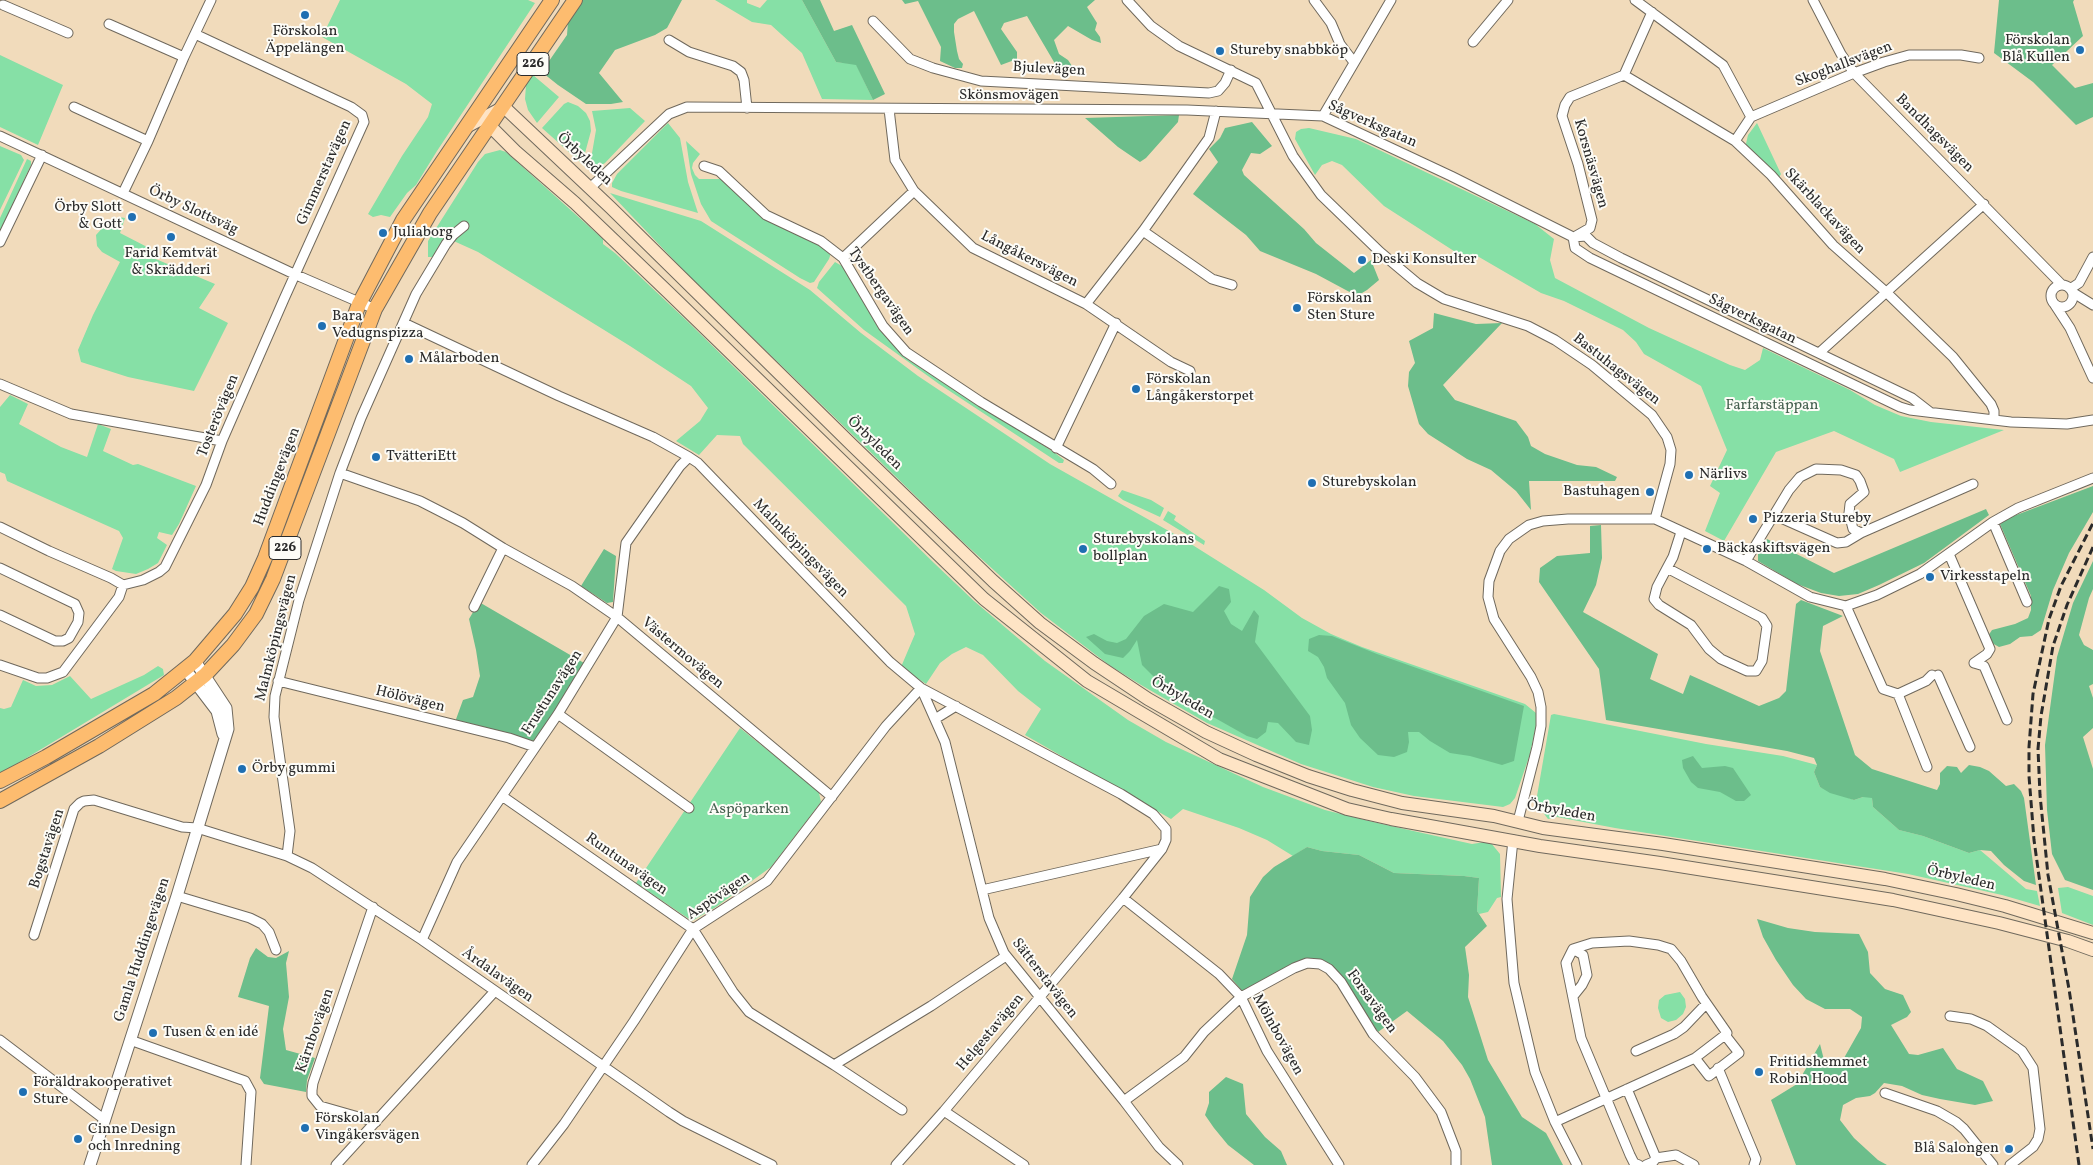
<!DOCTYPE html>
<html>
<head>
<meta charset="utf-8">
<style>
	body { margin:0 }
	canvas { display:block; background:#f1dbbb }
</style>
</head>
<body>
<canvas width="2093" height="1165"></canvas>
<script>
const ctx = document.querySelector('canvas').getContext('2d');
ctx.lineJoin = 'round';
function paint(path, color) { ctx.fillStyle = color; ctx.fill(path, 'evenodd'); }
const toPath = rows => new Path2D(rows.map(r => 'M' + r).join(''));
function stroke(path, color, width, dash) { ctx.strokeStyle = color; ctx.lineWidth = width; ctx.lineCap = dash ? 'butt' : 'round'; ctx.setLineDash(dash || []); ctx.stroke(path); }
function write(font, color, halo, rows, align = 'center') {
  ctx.font = font + ' Vollkorn,serif'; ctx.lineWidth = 4; ctx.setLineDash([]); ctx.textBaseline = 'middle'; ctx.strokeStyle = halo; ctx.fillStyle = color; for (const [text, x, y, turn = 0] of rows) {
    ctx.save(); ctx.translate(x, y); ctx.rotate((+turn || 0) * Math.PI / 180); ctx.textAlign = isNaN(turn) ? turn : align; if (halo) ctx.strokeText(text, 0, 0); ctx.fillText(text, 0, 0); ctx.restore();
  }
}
paint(toPath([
	[340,0,528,0,535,3,437,151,416,185,407,193,390,217,381,215,373,217,368,214,402,156,428,117,432,104,406,84,322,37],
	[715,0,747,0,747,3,760,8,767,0,802,0,836,62,856,64,873,100,822,99,802,53,771,25,752,22],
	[0,55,63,85,38,145,0,127],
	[533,75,559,97,537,123,528,110,525,99,526,85],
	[568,102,578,106,586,113,590,121,591,131,585,153,588,169,542,128,564,104],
	[630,108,645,121,605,163,597,168,591,159,596,130,592,111],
	[668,123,680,138,688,182,698,213,621,191,612,187,612,183,617,174],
	[1757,123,1781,174,1777,181,1745,148,1748,135],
	[1309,128,1356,139,1535,224,1554,239,1550,260,1555,278,1649,328,1730,365,1745,370,1760,360,1763,348,1850,390,1875,405,1901,416,1931,422,2004,430,1900,472,1894,459,1834,431,1776,452,1724,541,1705,531,1720,493,1710,486,1727,450,1701,386,1644,354,1636,342,1623,330,1564,301,1541,293,1479,257,1457,253,1384,206,1342,165,1332,161,1322,165,1315,175,1295,139,1296,132,1301,129],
	[686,141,700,154,693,163,692,168,695,175,699,179,721,179,757,213,819,244,831,253,829,259,814,282,810,283,800,278,711,221,701,204,691,174],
	[0,146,21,155,24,160,0,210],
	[500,150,506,152,603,239,603,244,615,253,686,320,934,563,974,601,1045,661,1128,720,1166,742,1263,787,1325,810,1373,822,1472,844,1485,842,1491,843,1500,854,1501,897,1497,898,1488,912,1479,914,1477,911,1479,878,1464,876,1394,873,1359,855,1322,851,1307,847,1293,856,1267,840,1239,828,1183,809,1171,819,1025,735,1041,709,1018,691,983,655,966,647,952,654,940,663,926,684,901,667,915,634,906,606,743,444,740,436,717,435,699,455,676,441,700,421,708,408,691,386,630,346,478,252,447,238,433,257,428,257,428,241,478,162,485,154],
	[27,159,31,161,31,165,0,231,0,218],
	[610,193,701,221,810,290,861,333,918,376,1050,464,1183,539,1264,590,1302,618,1331,634,1362,647,1525,704,1536,713,1536,725,1530,754,1515,798,1510,804,1503,807,1414,796,1373,787,1301,764,1207,723,1141,685,1109,665,1041,613,964,543,687,274],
	[119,217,125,218,120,233,153,250,151,257,215,284,199,308,228,323,194,391,128,377,81,362,78,350,93,315,120,262,102,252,97,246,96,235,105,225],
	[835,262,842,266,886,336,906,358,1055,453,1064,460,1063,463,1059,463,939,384,864,330,817,288,819,282],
	[10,395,28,404,19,424,61,447,87,457,98,424,111,429,103,451,133,465,138,464,196,486,179,524,172,535,159,532,157,538,167,545,158,563,148,569,136,574,116,571,112,569,123,538,119,531,7,481,5,474,0,472,0,407],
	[1122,490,1151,500,1164,508,1160,517,1123,500,1118,496],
	[1168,511,1176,516,1174,520,1205,541,1204,545,1163,520],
	[158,666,163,669,164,675,0,774,0,708,4,709,11,707,23,680,36,686,52,685,70,676,91,699,144,675],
	[1554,714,1706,744,1783,756,1817,765,1814,772,1820,787,1854,800,1863,797,1872,797,1873,807,1899,830,1923,836,1969,853,1980,850,2026,889,2037,891,2040,906,2002,895,1908,874,1615,828,1557,817,1548,819,1539,807,1537,796,1551,715],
	[740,728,811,785,819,793,821,802,771,867,716,907,692,921,636,883],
	[2068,887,2093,896,2093,925,2062,913,2058,888],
	[1680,992,1685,999,1686,1007,1683,1014,1676,1020,1668,1022,1661,1018,1658,1008,1659,1000,1665,995]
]), '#86e0a6');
paint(toPath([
	[583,0,682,0,667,28,655,35,615,50,599,73,623,102,611,104,586,104,558,85,543,73,538,66,547,64,567,35,568,22],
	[802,0,820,0,834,31,852,25,885,94,873,100,856,65,836,62],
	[902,0,1095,0,1087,7,1097,23,1095,30,1100,37,1101,43,1092,40,1068,26,1054,40,1059,54,1068,60,1076,72,1072,74,1056,75,1054,62,1027,16,1004,23,1001,29,1017,52,1017,59,1001,65,974,11,958,19,954,24,954,32,957,51,959,59,963,64,962,68,955,68,940,61,941,47,918,1,905,4],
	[1999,0,2074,0,2073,2,2083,36,2052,65,2075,88,2093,83,2093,117,2076,125,2033,82,1994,53],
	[1179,115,1178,122,1146,158,1140,162,1118,147,1085,118],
	[1252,122,1272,146,1260,154,1251,153,1242,170,1244,175,1304,229,1316,243,1354,273,1371,260,1379,280,1367,290,1357,296,1316,274,1260,251,1246,235,1193,194,1218,162,1209,149,1220,138,1225,128],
	[1434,313,1476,324,1502,323,1443,385,1455,400,1516,421,1528,437,1531,446,1545,454,1577,465,1596,467,1617,477,1615,481,1529,481,1531,510,1516,491,1491,470,1467,459,1428,434,1419,424,1408,386,1409,372,1415,363,1409,341,1433,328],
	[2093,486,2093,512,2069,553,2053,590,2041,630,2032,636,2020,637,2010,644,1999,647,1992,643,1988,636,1992,630,2015,624,2028,618,2031,610,2031,596,2000,524,2011,517],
	[1986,509,1989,515,1924,563,1879,585,1858,594,1839,596,1821,593,1797,584,1758,561,1758,553,1767,539,1834,573],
	[1601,525,1602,558,1596,585,1583,612,1658,654,1650,679,1683,694,1690,675,1759,706,1779,698,1786,691,1796,604,1801,600,1843,616,1823,626,1820,651,1855,755,1872,769,1937,790,1940,784,1940,773,1947,766,1957,767,1961,773,1969,765,1980,767,1989,771,2006,786,2014,784,2021,791,2024,798,2036,885,2024,881,2004,865,1991,851,1980,850,1969,853,1923,836,1899,830,1873,807,1872,798,1863,797,1854,800,1830,793,1820,787,1814,772,1817,765,1814,758,1787,751,1606,720,1599,669,1539,582,1540,568,1557,556,1590,553,1590,526],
	[604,549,616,556,613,602,607,603,581,586],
	[2093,561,2093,589,2089,598,2079,635,2084,645,2093,650,2093,684,2089,686,2093,698,2093,728,2083,737,2093,769,2093,890,2065,880,2052,854,2047,810,2045,745,2057,657,2073,603],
	[1219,586,1229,589,1231,602,1224,611,1231,624,1242,631,1254,610,1259,616,1255,642,1310,716,1312,730,1309,745,1296,742,1278,723,1268,722,1266,732,1257,739,1247,736,1215,718,1188,706,1178,693,1164,687,1142,665,1137,640,1130,651,1123,658,1105,654,1086,637,1094,634,1107,641,1117,643,1126,639,1144,616,1164,604,1193,612],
	[479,602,584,663,562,706,538,737,533,741,522,740,455,722,463,700,473,697,480,676,476,650,469,619],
	[1319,635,1332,636,1377,654,1524,706,1514,761,1502,765,1470,756,1450,753,1430,741,1419,732,1408,732,1409,742,1407,752,1394,757,1378,755,1360,738,1351,725,1345,703,1327,678,1324,667,1318,657,1308,651,1309,639],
	[1693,756,1702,768,1725,766,1733,768,1751,795,1744,801,1736,801,1720,792,1698,788,1691,782,1683,768,1682,760],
	[1307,847,1322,851,1359,855,1394,873,1464,876,1479,878,1477,911,1487,926,1465,947,1469,975,1468,997,1488,1060,1522,1117,1546,1133,1563,1165,1492,1165,1485,1117,1470,1079,1462,1065,1443,1041,1407,1011,1378,1032,1345,981,1334,968,1316,962,1243,992,1232,979,1247,935,1250,897,1263,877,1274,867],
	[1757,919,1788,928,1815,932,1859,934,1868,952,1870,973,1885,989,1903,995,1911,1012,1907,1017,1891,1025,1909,1054,1918,1055,1943,1048,1957,1069,1983,1081,1993,1101,1975,1105,1940,1099,1922,1095,1902,1086,1884,1083,1875,1093,1870,1096,1856,1098,1843,1105,1840,1120,1854,1138,1878,1160,1887,1165,1796,1165,1771,1100,1797,1084,1820,1044,1824,1060,1844,1058,1861,1028,1862,1017,1850,1009,1825,1009,1806,999,1793,985,1776,960,1763,937],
	[256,948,268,957,276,958,289,951,286,963,289,997,283,1029,286,1050,315,1058,307,1080,306,1092,264,1084,260,1078,269,1006,238,997,250,958],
	[1226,1077,1243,1084,1246,1114,1265,1137,1281,1151,1287,1165,1254,1165,1228,1145,1214,1128,1205,1115,1209,1103,1209,1092]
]), '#6cbe8b');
const minor = toPath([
	[1127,0,1151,26,1179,46,1256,83,1293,156,1321,195,1380,252,1417,283,1444,299,1528,326,1555,340,1592,365,1652,415,1667,437,1671,450,1670,464,1655,519],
	[1314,0,1331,23,1340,44,1353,61],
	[1635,0,1723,65,1751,117],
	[1813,0,1841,54,1854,73,2062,285],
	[3,5,68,33],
	[873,21,910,59,933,68,981,81,1209,93,1218,91,1225,83,1231,70],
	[109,24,184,57],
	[669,40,689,52,733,66,741,72,744,80,747,108],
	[1473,42,1508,0],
	[1624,75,1735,141,1771,175,1833,245,1886,292,1953,357,1991,404,1994,411,1994,420],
	[74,107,148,141],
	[889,109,895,160,914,191,973,248,1086,304,1171,362,1190,371],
	[1323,116,1391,0],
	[0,136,294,274,375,309],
	[1735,141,1751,117,1854,73,1884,62,1909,55,1961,55,1979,58],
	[704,166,719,171,766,215,821,241,843,258,883,326,906,352,981,402,1093,469,1111,484],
	[590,188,669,114,687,107,1187,110,1323,116,1451,176,1573,237,1575,248,1590,258,1900,407,1910,410,2011,422,2067,424,2093,420],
	[123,193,148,141,184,57,211,0],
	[1143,231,1212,279,1232,285],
	[1576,236,1590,228,1592,220,1578,164,1562,116,1565,105,1570,97,1624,75,1652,12],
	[1573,237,1586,236,1593,243,1621,258,1912,398,1930,412],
	[0,242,42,155],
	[843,258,914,191],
	'2051 296a11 11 0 1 1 22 0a11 11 0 1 1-22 0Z',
	[2070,289,2079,283,2093,257],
	[2072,292,2093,305],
	[2053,302,2070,328,2093,378],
	[1086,304,1143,231,1209,138,1216,111],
	[404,323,559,396,653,437,689,457,698,463,890,662,921,688,1121,794,1153,814,1166,829,1166,840,1162,849,1123,898,944,1111,896,1165],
	[1819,353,1984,204],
	[0,384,71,414,222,441],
	[1056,448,1116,323],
	[340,473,420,501,463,523,503,548,572,586,617,617,832,797],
	[1774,515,1837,543,1846,542,1861,533],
	[1993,522,2027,602],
	[0,527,49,551,111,578,123,585,143,580,159,572,165,567,206,485,222,441,284,299,364,122,362,115,351,107,195,34],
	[1949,554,1990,649,1987,654,1974,663],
	[1746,561,1789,490,1800,477,1816,469,1841,470,1856,475,1860,481,1864,492,1850,504,1849,513,1853,529,1861,533,1973,484],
	[0,568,75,604,79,613,78,622,69,638,63,641,55,641,0,615],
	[1667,568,1762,618,1767,626,1762,661,1756,671,1747,671,1721,659,1709,649,1691,625,1659,605,1654,599,1657,587,1667,568,1673,557,1681,532],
	[1846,606,1883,689,1898,694,1926,681,1932,675],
	[474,607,503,548],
	[1974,663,1984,666,2007,720],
	[0,665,38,678,47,678,63,672,119,597,123,585],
	[1938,675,1970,747],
	[278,681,509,738,535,747],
	[1898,694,1927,767],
	[558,714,689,808],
	[935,719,956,706],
	[502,796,693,929,733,992,749,1012,834,1065,931,1006,1006,956],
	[1518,821,1537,747,1541,726,1541,707,1538,692,1531,677,1494,619,1488,597,1489,581,1500,551,1509,539,1529,525,1543,521,1568,519,1655,519,1746,561,1810,597,1846,606,1877,595,1920,574,1993,522,2018,508,2093,478],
	[1513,840,1507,899,1514,983,1535,1072,1555,1122,1577,1165],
	[287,856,290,831,274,717,275,696,299,600,340,473,361,418,416,294,446,244,453,235,464,226],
	[982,890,1162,849],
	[177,896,250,918,262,924,269,932,276,950],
	[1123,898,1219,974,1241,997,1267,1051,1339,1165],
	[373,907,313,1083,312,1090,312,1096,320,1106,376,1122],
	[34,935,74,809,80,803,84,801,94,800,182,827,197,828,287,856,312,868,422,940,669,1112,683,1121,772,1165],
	[422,940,457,862,558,714,617,617,626,543,680,466,689,457],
	[1573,949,1592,943,1629,941,1658,945,1671,949,1681,961,1702,997,1727,1033],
	[1574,995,1582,985,1587,975,1583,955,1573,949,1566,963,1581,1038,1630,1155,1634,1163,1639,1165],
	[1950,1016,1971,1019,1987,1026,2022,1051,2033,1068,2040,1129,2038,1139,2033,1147,2010,1165],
	[0,1040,105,1120],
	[130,1040,245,1081,251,1092,246,1165],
	[1636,1051,1674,1034,1684,1027,1706,1004],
	[834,1065,902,1110],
	[1718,1068,1756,1159,1754,1165],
	[1627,1089,1656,1158,1653,1162,1646,1165],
	[1885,1093,1937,1111,1956,1122,1964,1129,1993,1165],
	[1124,1101,1184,1057,1204,1032,1241,997,1294,968,1307,963,1320,964,1329,969,1341,982,1373,1034,1415,1077,1441,1112,1456,1151,1456,1165],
	[944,1111,1024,1165],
	[1555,1122,1695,1058,1725,1035,1739,1053,1709,1076,1695,1058],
	[1656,1158,1676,1155,1694,1165],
	[336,1165,495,991],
	[532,1165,564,1124,634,1021,693,929,767,881,886,726,921,688,945,742,989,918,1004,953,1124,1101,1159,1147,1178,1165]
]);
const tertiary = toPath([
	[185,669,217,711,223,734],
	[90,1165,177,896,228,729,226,708,195,661]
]);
const secondary = toPath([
	[487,116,490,126,515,151,575,203,670,294,984,599,1087,681,1219,759,1347,809,1391,819,1540,846,1660,863,1893,900,1999,923,2068,941,2093,950],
	[468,126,504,107,611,208,853,446,993,581,1040,623,1094,663,1148,699,1206,732,1256,755,1308,776,1352,790,1402,803,1494,816,1543,828,1663,844,1885,879,1956,894,2005,906,2093,933]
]);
const primary = toPath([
	[0,781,46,757,154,694,195,661,235,614,252,587,265,558,359,304,403,220,552,0],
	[0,801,99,746,176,698,205,675,233,645,256,614,273,579,375,309,430,213,575,0]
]);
stroke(minor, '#70695d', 11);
stroke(tertiary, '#70695d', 13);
stroke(secondary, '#70695d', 14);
stroke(primary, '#70695d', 16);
stroke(minor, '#fff', 9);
stroke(tertiary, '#fff', 11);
stroke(secondary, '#fee4c5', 12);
stroke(primary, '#fdbc6f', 14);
stroke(toPath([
	[2093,547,2067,605,2053,646,2041,716,2038,749,2040,795,2048,875,2069,989,2093,1149],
	[2079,1165,2034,840,2029,776,2029,747,2033,694,2049,619,2061,586,2093,523]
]), '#2b2b2b', 3, [8, 4]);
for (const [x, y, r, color] of [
	[305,15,5,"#1f6fb2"],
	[2080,50,5,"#1f6fb2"],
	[1220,51,5,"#1f6fb2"],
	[132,217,5,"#1f6fb2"],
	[383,233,5,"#1f6fb2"],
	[171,237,5,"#1f6fb2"],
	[1362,260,5,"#1f6fb2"],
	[1297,308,5,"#1f6fb2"],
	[322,326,5,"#1f6fb2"],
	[409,359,5,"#1f6fb2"],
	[1136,389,5,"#1f6fb2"],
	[376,457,5,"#1f6fb2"],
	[1689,475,5,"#1f6fb2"],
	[1312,483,5,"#1f6fb2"],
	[1650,492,5,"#1f6fb2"],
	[1753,519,5,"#1f6fb2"],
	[1083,549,5,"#1f6fb2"],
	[1707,549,5,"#1f6fb2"],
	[1930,577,5,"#1f6fb2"],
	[242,769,5,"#1f6fb2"],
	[153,1033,5,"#1f6fb2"],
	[1759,1072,5,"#1f6fb2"],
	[23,1092,5,"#1f6fb2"],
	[305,1128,5,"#1f6fb2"],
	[78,1139,5,"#1f6fb2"],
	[2009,1149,5,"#1f6fb2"]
]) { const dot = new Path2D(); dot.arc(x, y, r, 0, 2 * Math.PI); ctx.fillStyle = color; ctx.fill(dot); stroke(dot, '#fdfcf7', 2); }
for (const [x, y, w] of [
	[533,64,32],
	[285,548,32]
]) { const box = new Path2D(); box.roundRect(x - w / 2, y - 11.5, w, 23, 4); ctx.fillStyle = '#fdfcf7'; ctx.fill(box); stroke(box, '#2b2b2b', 1); }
write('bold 14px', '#2b2b2b', null, [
	["226",533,64],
	["226",285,548]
]);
write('15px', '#2b2b2b', '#fdfcf7', [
	["Förskolan",305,32,"center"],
	["Äppelängen",305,49,"center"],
	["Förskolan",2070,41,"right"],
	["Blå Kullen",2070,58,"right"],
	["Stureby snabbköp",1230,51],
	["Örby Slott",122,208,"right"],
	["& Gott",122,225,"right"],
	["Juliaborg",393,233],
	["Farid Kemtvät",171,254,"center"],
	["& Skrädderi",171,271,"center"],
	["Deski Konsulter",1372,260],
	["Förskolan",1307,299],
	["Sten Sture",1307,316],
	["Bara",332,317],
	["Vedugnspizza",332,334],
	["Målarboden",419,359],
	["Förskolan",1146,380],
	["Långåkerstorpet",1146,397],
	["TvätteriEtt",386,457],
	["Närlivs",1699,475],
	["Sturebyskolan",1322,483],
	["Bastuhagen",1640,492,"right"],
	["Pizzeria Stureby",1763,519],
	["Sturebyskolans",1093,540],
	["bollplan",1093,557],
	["Bäckaskiftsvägen",1717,549],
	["Virkesstapeln",1940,577],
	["Örby gummi",252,769],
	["Tusen & en idé",163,1033],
	["Fritidshemmet",1769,1063],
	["Robin Hood",1769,1080],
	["Föräldrakooperativet",33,1083],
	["Sture",33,1100],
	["Förskolan",315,1119],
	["Vingåkersvägen",315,1136],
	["Cinne Design",88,1130],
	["och Inredning",88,1147],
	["Blå Salongen",1999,1149,"right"]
], 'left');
write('15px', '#2b2b2b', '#fdfcf7', [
	["Skoghallsvägen",1844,65,-21],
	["Bjulevägen",1049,70,3],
	["Skönsmovägen",1009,96],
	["Sågverksgatan",1372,125,24],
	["Bandhagsvägen",1934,134,45],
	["Örbyleden",584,160,43],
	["Korsnäsvägen",1590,164,74],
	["Gimmerstavägen",325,173,-66],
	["Örby Slottsväg",193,211,25],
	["Skärblackavägen",1824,212,47],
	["Långåkersvägen",1029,260,27],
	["Tystbergavägen",880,292,55],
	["Sågverksgatan",1752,320,26],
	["Bastuhagsvägen",1616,370,38],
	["Tosterövägen",219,416,-68],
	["Örbyleden",874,444,44],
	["Huddingevägen",278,477,-69],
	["Malmköpingsvägen",800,549,46],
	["Malmköpingsvägen",277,638,-76],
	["Västermovägen",682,654,40],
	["Frustunavägen",553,693,-57],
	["Örbyleden",1182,699,30],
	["Hölövägen",410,700,14],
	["Örbyleden",1561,812,10],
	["Bogstavägen",48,849,-72],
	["Runtunavägen",626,865,35],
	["Örbyleden",1961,879,13],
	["Aspövägen",719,897,-34],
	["Gamla Huddingevägen",143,950,-72],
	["Årdalavägen",497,976,35],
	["Sätterstavägen",1044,979,52],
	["Forsavägen",1371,1002,54],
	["Kärnbovägen",316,1031,-71],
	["Helgestavägen",991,1033,-50],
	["Mölnbovägen",1277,1035,61]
]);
write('15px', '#466150', '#fdfcf7', [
	["Farfarstäppan",1772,406],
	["Aspöparken",749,810]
]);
</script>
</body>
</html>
